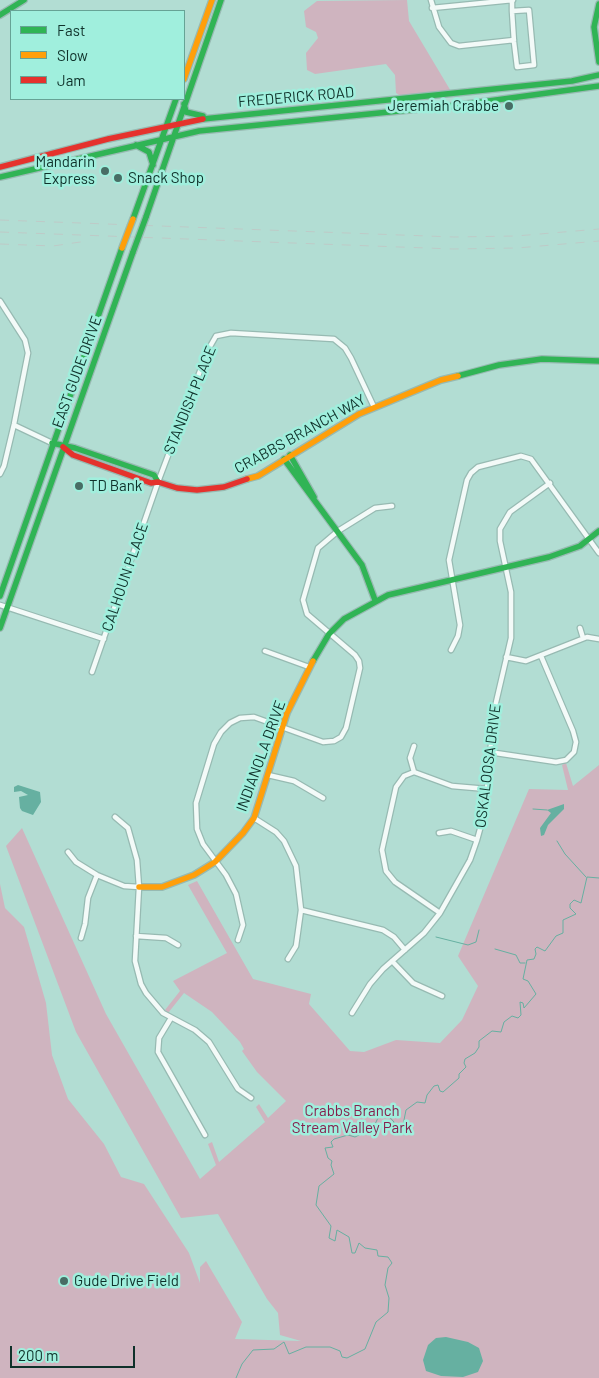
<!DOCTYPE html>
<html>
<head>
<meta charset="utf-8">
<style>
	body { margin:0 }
	#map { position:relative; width:599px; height:1378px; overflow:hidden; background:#b2ddd3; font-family:Barlow,sans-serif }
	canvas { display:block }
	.legend { position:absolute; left:10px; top:10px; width:175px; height:90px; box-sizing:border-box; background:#a0efdd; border:1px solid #66a395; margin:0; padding:6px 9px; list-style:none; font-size:15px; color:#0f312a }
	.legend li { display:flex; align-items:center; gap:10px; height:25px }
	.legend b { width:25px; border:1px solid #66a395 }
	.scale { position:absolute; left:10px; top:1346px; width:125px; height:22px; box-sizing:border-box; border:2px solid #0f312a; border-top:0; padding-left:6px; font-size:15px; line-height:18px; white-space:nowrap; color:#0f312a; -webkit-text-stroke:4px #a0efdd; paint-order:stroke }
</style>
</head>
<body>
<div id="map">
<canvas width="599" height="1378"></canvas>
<ul class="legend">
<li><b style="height:6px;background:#30b455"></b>Fast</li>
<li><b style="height:6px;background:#ff9f0a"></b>Slow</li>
<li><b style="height:6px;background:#e5322d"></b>Jam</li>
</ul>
<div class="scale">200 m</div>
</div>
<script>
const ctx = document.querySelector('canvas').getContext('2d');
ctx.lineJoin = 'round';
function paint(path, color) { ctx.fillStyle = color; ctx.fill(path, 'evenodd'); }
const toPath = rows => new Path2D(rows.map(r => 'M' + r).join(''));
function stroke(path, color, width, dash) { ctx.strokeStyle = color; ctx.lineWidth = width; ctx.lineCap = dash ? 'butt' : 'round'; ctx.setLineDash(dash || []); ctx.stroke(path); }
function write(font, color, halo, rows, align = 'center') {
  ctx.font = font + ' Barlow,sans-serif'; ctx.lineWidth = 5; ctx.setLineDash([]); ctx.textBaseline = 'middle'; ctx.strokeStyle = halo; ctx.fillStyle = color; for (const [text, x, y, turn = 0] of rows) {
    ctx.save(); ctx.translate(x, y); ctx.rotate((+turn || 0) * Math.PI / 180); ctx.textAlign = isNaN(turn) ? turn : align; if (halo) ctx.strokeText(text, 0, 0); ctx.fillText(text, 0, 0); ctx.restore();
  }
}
paint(toPath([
	[407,0,409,21,452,93,402,97,396,93,395,75,386,64,315,74,307,70,306,53,318,38,316,32,306,27,304,11,317,1],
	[566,763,573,786,599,765,599,1378,0,1378,0,884,5,908,24,927,46,1003,52,1055,68,1099,104,1144,121,1177,144,1184,189,1253,200,1283,200,1267,206,1261,242,1322,235,1339,301,1341,280,1335,278,1313,267,1299,218,1214,181,1218,76,1032,6,846,22,828,106,1014,200,1179,216,1165,208,1144,212,1142,219,1162,265,1122,256,1107,259,1104,268,1118,286,1101,257,1072,242,1051,244,1049,240,1042,212,1012,184,993,168,1013,165,1010,180,991,173,981,227,953,188,885,197,881,253,979,311,994,309,1004,350,1051,364,1052,396,1040,440,1043,462,1020,478,986,458,956,529,789,568,790,562,765]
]), '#cfb4bf');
paint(toPath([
	[18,785,40,792,41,802,33,815,22,811,20,808,19,797,28,795,21,791,14,792,14,787],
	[564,804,564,809,548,825,544,835,541,836,540,828,551,813,547,810],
	[446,1337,468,1342,479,1348,483,1361,478,1372,463,1377,441,1376,426,1371,423,1360,428,1345,436,1338]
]), '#66b0a1');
stroke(toPath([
	[533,809,547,810],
	[557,841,565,854,586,877],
	[436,937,468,945,476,942,479,930],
	[495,949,516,955,520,963,525,963],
	[236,1378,242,1364,253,1350,274,1349,284,1342,289,1354,306,1347,330,1347,340,1351,342,1357,347,1358,365,1349,376,1322,388,1312,389,1298,385,1285,388,1268,392,1263,388,1257,378,1256,377,1250,365,1248,359,1243,355,1253,352,1253,349,1237,337,1230,335,1241,329,1238,331,1226,316,1205,319,1186,334,1174,331,1165,332,1161,328,1158,325,1148,333,1147,331,1142,334,1139,348,1135,355,1137,369,1130,374,1132,374,1126,381,1112,384,1111,394,1122,394,1125,403,1125,406,1110,417,1102,425,1103,427,1095,434,1086,438,1085,440,1091,443,1092,459,1078,459,1074,466,1067,464,1063,465,1059,475,1053,479,1047,479,1041,492,1031,501,1032,504,1022,512,1016,518,1018,521,1015,520,1002,523,1003,524,1008,536,994,528,981,523,979,527,960,534,959,536,954,535,949,537,947,545,951,556,936,563,933,563,920,576,914,570,908,570,904,574,900,581,903,587,877,599,878]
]), '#66b0a1', 1);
const street = toPath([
	[431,0,439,27,451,43,459,46,514,40],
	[512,1,512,11,514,42,517,67,534,65,529,10,512,11],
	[432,8,513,0],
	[0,301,25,340,28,353,14,424,4,466,0,474],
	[14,425,52,443],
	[0,605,104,639],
	[580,628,583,638],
	[451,650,458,636,460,625,449,560,467,480,471,473,478,467,521,456,531,459,599,553],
	[265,651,309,667],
	[506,657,526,661,587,637,599,639],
	[92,672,158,482,208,350,216,336,231,333,334,339,345,348,351,358,374,407],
	[489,752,556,762,566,760,574,752,576,742,573,731,541,656],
	[414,772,410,758,414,746],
	[268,775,294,781,323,798],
	[115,817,128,828,137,860,139,887,135,961,141,984,146,993,163,1013,195,1030,209,1042,238,1089,251,1098],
	[254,818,276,832,284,841,296,866,301,910,296,946,288,959],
	[439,833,451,831,477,840],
	[68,852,76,862,97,875,124,886,139,887],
	[301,910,383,930,394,937,405,950],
	[440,913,395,882,386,871,382,850,396,787,404,776,414,772,452,786,487,789],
	[136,936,166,938,178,945],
	[81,938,85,924,88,898,97,875],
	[238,940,243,925,236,894,226,875,203,844,197,829,196,803,214,744,221,732,230,723,240,718,254,717,323,742,334,741,341,737,346,728,360,668,359,661,355,655,307,614,303,600,318,548,338,531,375,508,392,506],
	[392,961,413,983,442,996],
	[352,1013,370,984,383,969,424,933,440,913,470,860,477,840,485,811,494,711,511,638,511,592,500,541,500,529,510,512,550,483],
	[171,1018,159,1038,158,1052,205,1135]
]);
const fast = toPath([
	[599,4,594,27,599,62],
	[0,15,24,0],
	[184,104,186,112,203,116],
	[203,119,572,81,599,75],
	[136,145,149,152,153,165],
	[0,177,199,131,459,105,599,86],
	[146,217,221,0],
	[133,219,176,99],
	[458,376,499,365,542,359,599,361],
	[52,443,75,448,154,475,158,482],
	[290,455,314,497],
	[284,459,362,565,375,600],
	[0,596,122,248],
	[0,628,133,252],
	[313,661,329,634,344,619,388,595,549,557,580,546,599,531]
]);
const slow = toPath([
	[184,79,212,0],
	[247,479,258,476,359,414,441,380,458,376],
	[139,887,162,887,194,875,215,862,243,833,254,818,287,713,313,661]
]);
const jam = toPath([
	[0,167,108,139,203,119],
	[63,447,73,455,151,483,158,482,177,488,197,490,224,487,247,479]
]);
stroke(street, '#97bab2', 7);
stroke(fast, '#97bab2', 8);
stroke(slow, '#97bab2', 8);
stroke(jam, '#97bab2', 8);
stroke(street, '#f3faf8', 4.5);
stroke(fast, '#30b455', 5.5);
stroke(slow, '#ff9f0a', 5.5);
stroke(jam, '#e5322d', 5.5);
stroke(toPath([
	[0,220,454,237,516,236,599,229],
	[0,232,453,249,517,248,599,241],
	[0,244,53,246,87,241]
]), '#becac7', 1, [9, 9]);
const fastBridge = toPath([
	[133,252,146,217]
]);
const slowBridge = toPath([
	[122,248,133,219]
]);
stroke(fastBridge, '#97bab2', 8, []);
stroke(slowBridge, '#97bab2', 8, []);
stroke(fastBridge, '#30b455', 5.5);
stroke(slowBridge, '#ff9f0a', 5.5);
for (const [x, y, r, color] of [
	[509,106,5,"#486d65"],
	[105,171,5,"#486d65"],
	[118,178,5,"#486d65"],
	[79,486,5,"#486d65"],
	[64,1281,5,"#486d65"]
]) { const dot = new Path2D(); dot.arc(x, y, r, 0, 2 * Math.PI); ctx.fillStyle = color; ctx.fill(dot); stroke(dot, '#a0efdd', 2); }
write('15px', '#0f312a', '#a0efdd', [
	["FREDERICK ROAD",296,97,-5],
	["EAST GUDE DRIVE",77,372,-70],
	["STANDISH PLACE",190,400,-68],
	["CRABBS BRANCH WAY",300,434,-29],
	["CALHOUN PLACE",125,577,-71],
	["INDIANOLA DRIVE",261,756,-70],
	["OSKALOOSA DRIVE",488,766,-83]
]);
write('15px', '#0f312a', '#a0efdd', [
	["Jeremiah Crabbe",499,106,"right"],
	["Mandarin",95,162,"right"],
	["Express",95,179,"right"],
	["Snack Shop",128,178],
	["TD Bank",89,486],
	["Gude Drive Field",74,1281]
], 'left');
write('15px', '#86204e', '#a0efdd', [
	["Crabbs Branch",352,1111],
	["Stream Valley Park",352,1128]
]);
</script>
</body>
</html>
